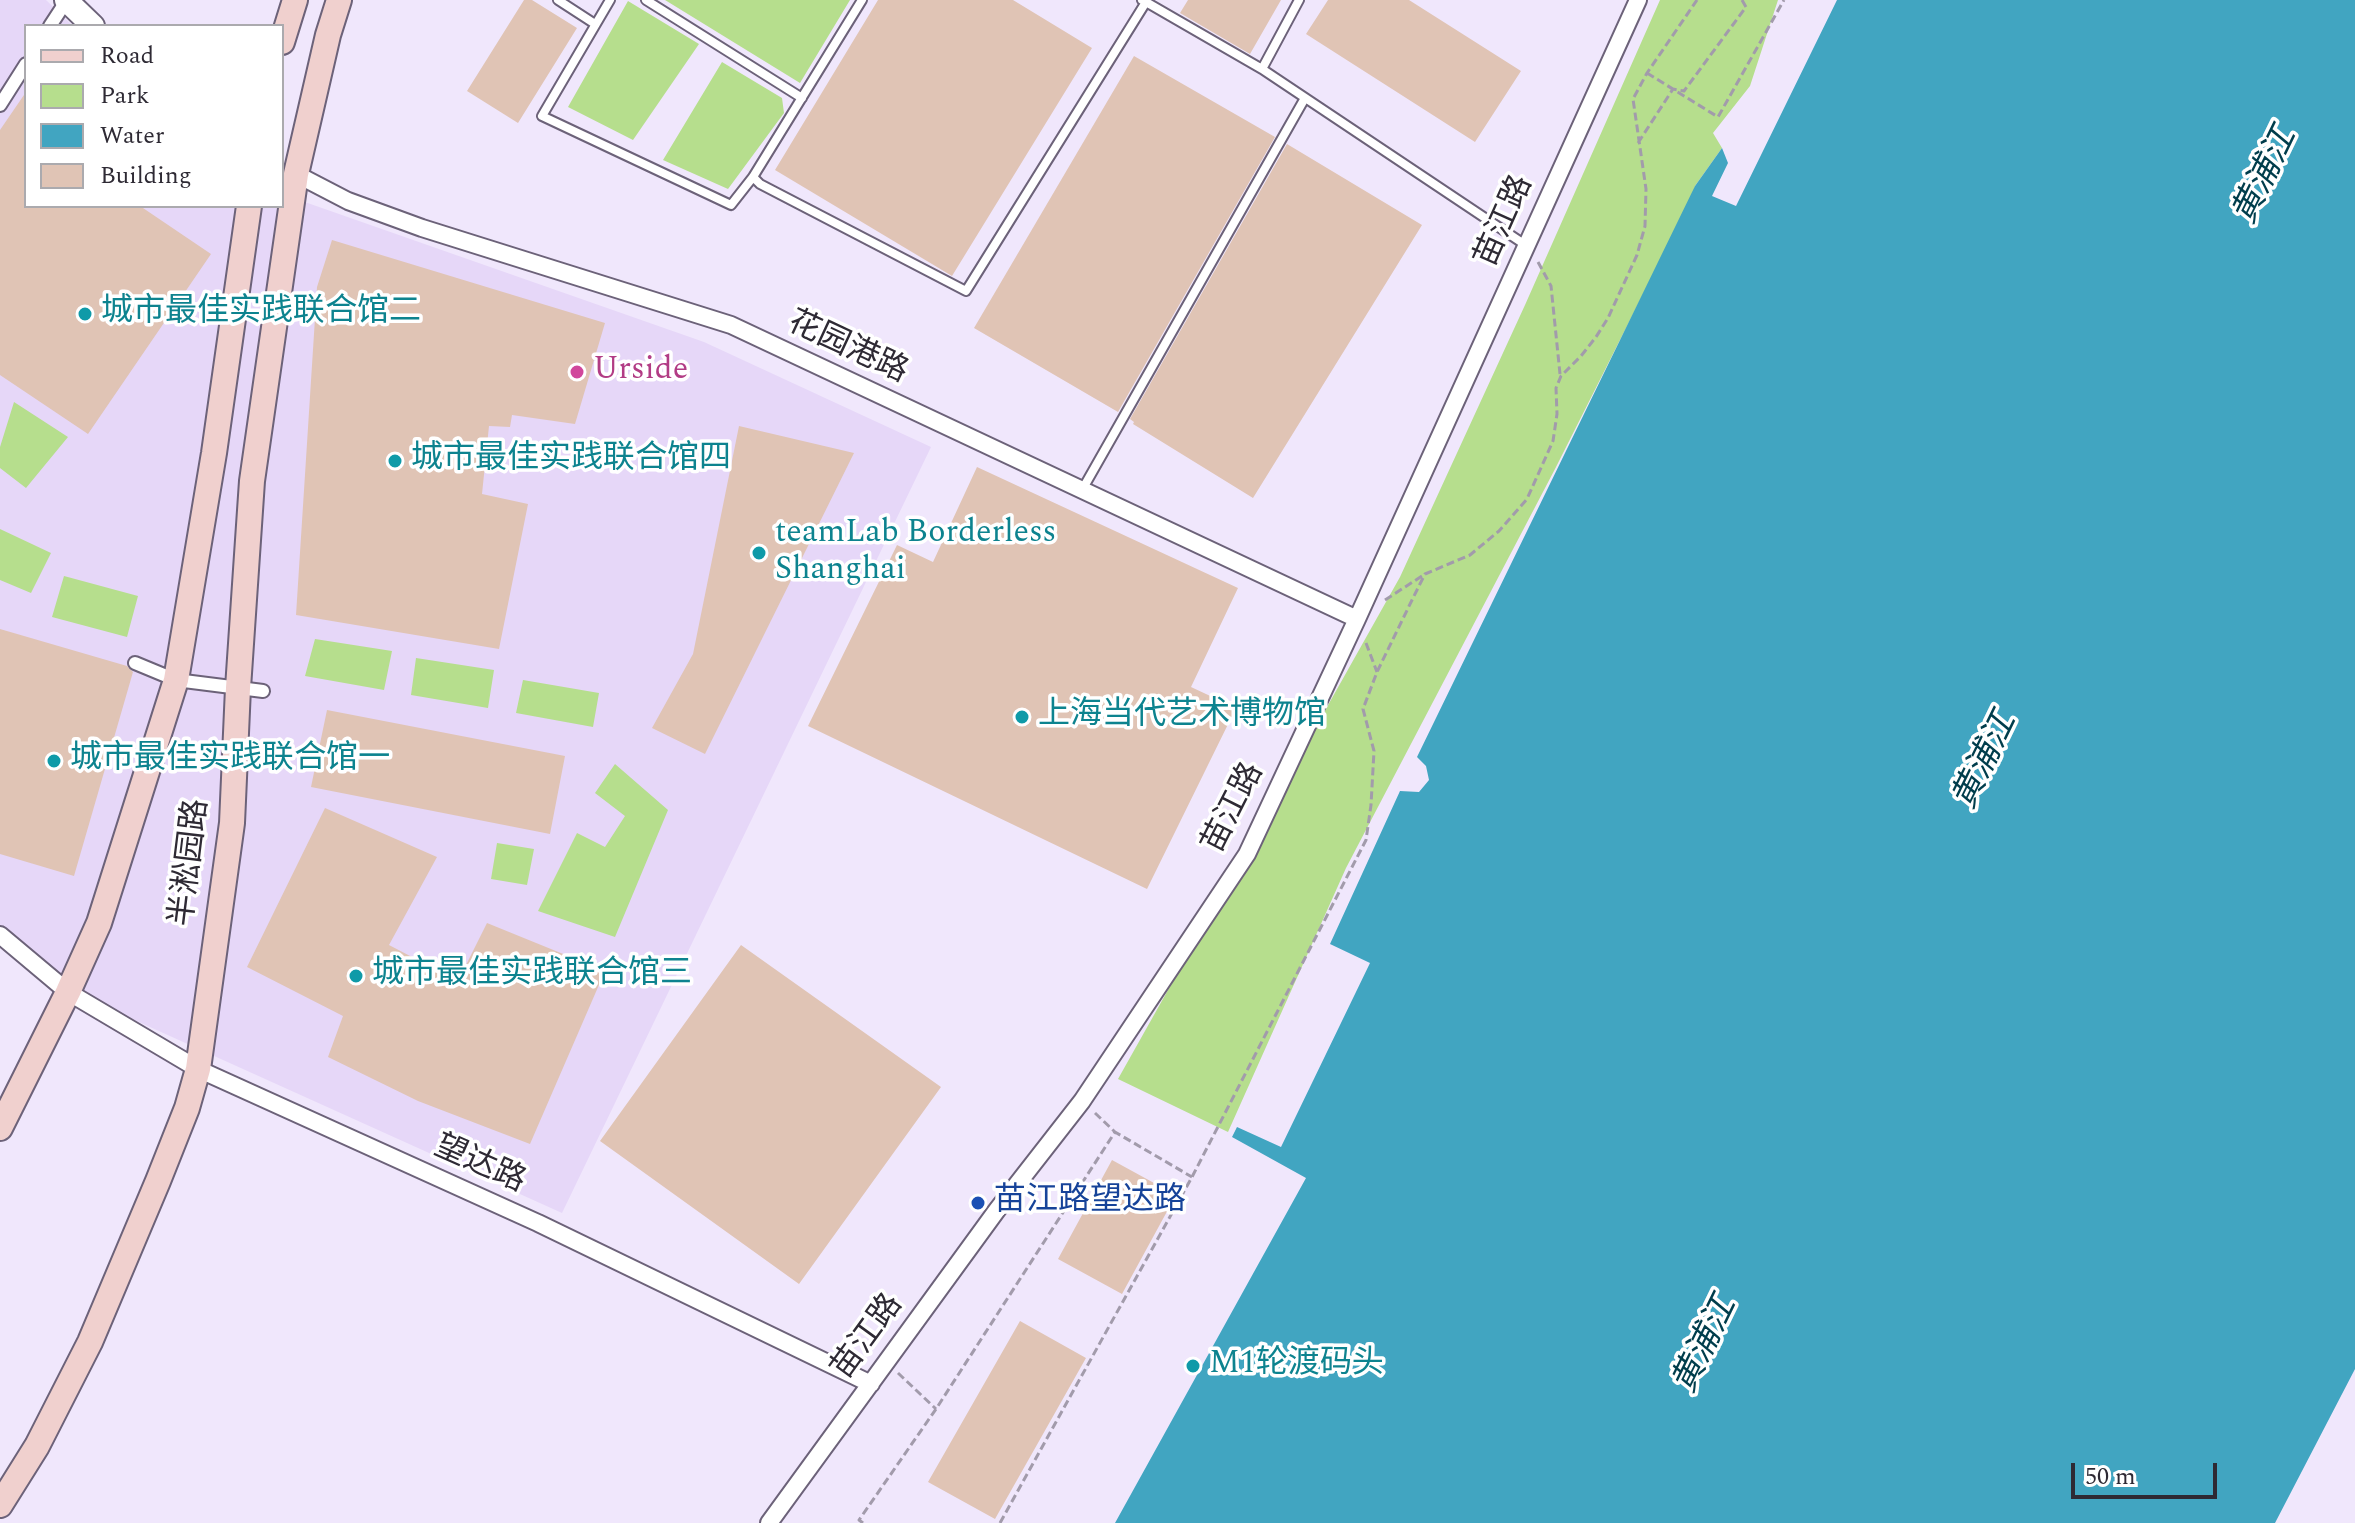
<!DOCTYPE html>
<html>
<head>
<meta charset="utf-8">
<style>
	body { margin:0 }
	#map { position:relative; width:2355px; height:1523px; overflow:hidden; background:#f0e7fc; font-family:Spectral,serif }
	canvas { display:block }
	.legend { position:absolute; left:24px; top:24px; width:260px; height:184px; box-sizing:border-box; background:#fff; border:2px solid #abaaae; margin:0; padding:10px 14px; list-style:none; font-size:24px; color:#2e2a34 }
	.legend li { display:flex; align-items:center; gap:16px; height:40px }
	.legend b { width:40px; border:2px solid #abaaae }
	.scale { position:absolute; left:2071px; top:1463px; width:146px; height:36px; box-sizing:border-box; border:4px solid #2e2a34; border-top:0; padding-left:10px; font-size:24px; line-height:28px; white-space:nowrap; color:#2e2a34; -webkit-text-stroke:6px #fff; paint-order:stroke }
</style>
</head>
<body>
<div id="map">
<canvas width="2355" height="1523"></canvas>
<ul class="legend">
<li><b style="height:10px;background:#f0d0ce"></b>Road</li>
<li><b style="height:22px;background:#b6de8d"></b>Park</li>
<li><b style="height:22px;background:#41a5c1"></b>Water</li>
<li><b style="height:22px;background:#e0c4b5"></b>Building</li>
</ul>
<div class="scale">50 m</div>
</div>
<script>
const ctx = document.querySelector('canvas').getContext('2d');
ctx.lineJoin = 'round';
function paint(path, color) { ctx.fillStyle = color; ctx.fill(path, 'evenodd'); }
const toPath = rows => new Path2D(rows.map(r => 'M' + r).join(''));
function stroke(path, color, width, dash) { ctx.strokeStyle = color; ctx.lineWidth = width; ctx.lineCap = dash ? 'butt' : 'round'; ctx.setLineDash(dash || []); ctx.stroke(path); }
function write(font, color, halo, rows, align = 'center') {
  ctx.font = font + ' Spectral,"Noto Sans SC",serif'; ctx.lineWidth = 7; ctx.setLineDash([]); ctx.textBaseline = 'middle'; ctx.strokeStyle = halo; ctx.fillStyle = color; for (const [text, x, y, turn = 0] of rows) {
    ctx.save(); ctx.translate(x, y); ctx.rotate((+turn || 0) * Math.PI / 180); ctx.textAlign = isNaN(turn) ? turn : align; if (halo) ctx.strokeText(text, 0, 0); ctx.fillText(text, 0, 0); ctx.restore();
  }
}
paint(toPath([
	[0,0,46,0,73,26,26,26,26,206,282,206,282,194,704,342,931,447,562,1213,99,1004,0,938]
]), '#e6d7f8');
paint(toPath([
	[665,0,850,0,800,83],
	[1660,0,1778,0,1750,86,1713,133,1722,148,1695,186,1693,195,1555,469,1346,868,1228,1132,1118,1079,1400,577,1525,305],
	[628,1,699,44,633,140,568,107],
	[722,62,782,98,784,113,728,189,663,160],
	[14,402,68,437,26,488,0,468,0,447],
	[0,529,51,553,31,593,0,580],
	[64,576,138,596,127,637,52,617],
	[315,639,392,651,384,690,305,676],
	[416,658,494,670,488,708,411,695],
	[523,680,599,693,593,727,516,713],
	[615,764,668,810,615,937,538,911,577,833,605,847,625,816,595,793],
	[497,843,534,849,527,885,491,879]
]), '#b6de8d');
paint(toPath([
	[1837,0,2355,0,2355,1369,2275,1523,1115,1523,1306,1178,1232,1137,1237,1127,1281,1147,1370,963,1330,944,1400,791,1419,792,1429,780,1426,766,1417,757,1695,186,1722,148,1728,163,1712,196,1736,206]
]), '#41a5c1');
paint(toPath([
	[524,0,532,0,577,28,518,123,467,91],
	[878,0,1013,0,1092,48,952,276,775,170],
	[1188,0,1281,0,1250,54,1180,13],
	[1328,0,1409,0,1521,71,1475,142,1306,34],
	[1134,56,1275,137,1118,412,974,328],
	[26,92,26,206,140,206,211,254,88,434,0,375,0,130],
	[1287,144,1422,225,1253,498,1133,424,1134,422,1130,419],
	[332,240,605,323,575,424,512,415,510,427,489,426,482,494,528,504,499,649,296,615,317,287],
	[739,426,854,453,705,754,652,728,693,654],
	[977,467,1238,588,1191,687,1236,708,1147,889,808,726,897,545,933,562],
	[0,629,127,666,133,672,74,876,0,854],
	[327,710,565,756,550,834,311,787],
	[325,808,437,857,389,945,458,981,487,923,605,971,530,1144,418,1101,328,1057,343,1016,247,967],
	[741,945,941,1087,799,1284,600,1141],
	[1112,1160,1176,1195,1122,1294,1058,1259],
	[1020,1321,1086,1358,995,1519,928,1482]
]), '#e0c4b5');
const service = toPath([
	[558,0,595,24],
	[610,0,542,116,731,205,753,177,862,0],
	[646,0,802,98],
	[1299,0,1262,69,1527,246],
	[1146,2,1262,69],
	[753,177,760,184,966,291,1146,2,1142,0],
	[1082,490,1305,98]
]);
const pedestrian = toPath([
	[50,26,67,0],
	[0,105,26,64],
	[135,663,176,680,263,691]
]);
const minor = toPath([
	[296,174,348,201,422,228,731,325,1357,619],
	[0,935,68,992,198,1069,538,1223,871,1384],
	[769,1523,997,1210,1082,1101,1247,854,1357,619,1638,0]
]);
const tertiary = toPath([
	[66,0,93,26]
]);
const secondary = toPath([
	[282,42,295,0],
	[0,1128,68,992,99,923,176,680,214,453,249,206],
	[0,1505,37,1446,90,1342,158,1181,187,1108,198,1069,232,823,238,688,252,481,296,174,328,35,339,0]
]);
stroke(service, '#6c6279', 12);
stroke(pedestrian, '#6c6279', 16);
stroke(minor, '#6c6279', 20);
stroke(tertiary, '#6c6279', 26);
stroke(secondary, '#6c6279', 28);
stroke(toPath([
	[1647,73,1718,117,1784,0],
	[1638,143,1673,89,1684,91,1746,7,1742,0],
	[1538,262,1551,286,1560,374],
	[1385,600,1422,576],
	[1366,643,1377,672],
	[1095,1113,1115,1132],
	[898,1373,936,1409],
	[863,1523,859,1520,936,1409,1115,1132,1192,1177],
	[1000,1523,1192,1177,1366,840,1371,805,1374,751,1363,709,1377,672,1413,598,1425,574,1470,555,1499,531,1527,499,1553,441,1557,414,1556,388,1561,376,1581,356,1596,337,1608,318,1637,255,1645,226,1646,189,1633,99,1647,73,1697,0]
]), '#a29bab', 3, [8, 4]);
stroke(service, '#fff', 8);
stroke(pedestrian, '#fff', 12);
stroke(minor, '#fff', 16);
stroke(tertiary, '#fff', 22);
stroke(secondary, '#f0d0ce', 24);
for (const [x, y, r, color] of [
	[85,314,8,"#0f9aa8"],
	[577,372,8,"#d1479c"],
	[395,461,8,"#0f9aa8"],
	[759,553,8,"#0f9aa8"],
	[1022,717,8,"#0f9aa8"],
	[54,761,8,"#0f9aa8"],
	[356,976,8,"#0f9aa8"],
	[978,1203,8,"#1a4fb4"],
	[1193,1366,8,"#0f9aa8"]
]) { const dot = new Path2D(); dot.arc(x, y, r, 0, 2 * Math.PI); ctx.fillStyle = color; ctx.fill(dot); stroke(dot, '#fff', 3); }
write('32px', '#2e2a34', '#fff', [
	["苗江路",1506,222,-66],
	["花园港路",847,349,25],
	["苗江路",1235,809,-63],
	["半淞园路",192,863,-83],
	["望达路",479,1166,24],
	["苗江路",869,1338,-54]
]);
write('32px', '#0d838f', '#fff', [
	["城市最佳实践联合馆二",101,314],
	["城市最佳实践联合馆四",411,461],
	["teamLab Borderless",775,535],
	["Shanghai",775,572],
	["上海当代艺术博物馆",1038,717],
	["城市最佳实践联合馆一",70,761],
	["城市最佳实践联合馆三",372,976],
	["M1轮渡码头",1209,1366]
], 'left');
write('32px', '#b23c85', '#fff', [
	["Urside",593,372]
], 'left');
write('32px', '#164399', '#fff', [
	["苗江路望达路",994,1203]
], 'left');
write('italic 34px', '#003d4c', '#fff', [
	["黄浦江",2267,177,-64],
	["黄浦江",1987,762,-64],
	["黄浦江",1707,1346,-64]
]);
</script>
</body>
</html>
